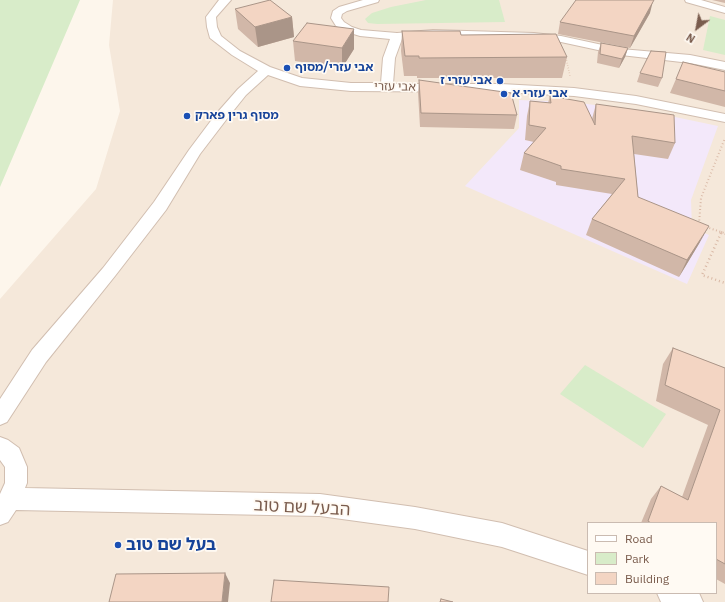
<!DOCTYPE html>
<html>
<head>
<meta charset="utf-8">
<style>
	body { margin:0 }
	#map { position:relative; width:725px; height:602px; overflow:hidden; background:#fdf6ec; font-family:"IBM Plex Sans",sans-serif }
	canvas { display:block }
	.legend { position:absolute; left:587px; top:522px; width:130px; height:72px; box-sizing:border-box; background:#fffaf3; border:1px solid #cabbb1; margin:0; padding:5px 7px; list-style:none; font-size:12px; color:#7a5c4d }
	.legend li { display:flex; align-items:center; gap:8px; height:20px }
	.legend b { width:20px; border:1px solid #cabbb1 }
	.north { position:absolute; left:677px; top:8px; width:40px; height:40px; -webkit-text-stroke:3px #fffaf3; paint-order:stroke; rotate:212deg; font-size:11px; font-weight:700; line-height:16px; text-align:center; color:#7a5c4d }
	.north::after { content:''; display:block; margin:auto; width:14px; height:18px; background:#7a5c4d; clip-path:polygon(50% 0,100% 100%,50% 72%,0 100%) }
</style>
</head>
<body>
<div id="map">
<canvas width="725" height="602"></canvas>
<ul class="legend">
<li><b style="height:5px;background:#fff"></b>Road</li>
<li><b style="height:11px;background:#d8ecc9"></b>Park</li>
<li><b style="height:11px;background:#f3d5c3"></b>Building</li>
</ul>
<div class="north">N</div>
</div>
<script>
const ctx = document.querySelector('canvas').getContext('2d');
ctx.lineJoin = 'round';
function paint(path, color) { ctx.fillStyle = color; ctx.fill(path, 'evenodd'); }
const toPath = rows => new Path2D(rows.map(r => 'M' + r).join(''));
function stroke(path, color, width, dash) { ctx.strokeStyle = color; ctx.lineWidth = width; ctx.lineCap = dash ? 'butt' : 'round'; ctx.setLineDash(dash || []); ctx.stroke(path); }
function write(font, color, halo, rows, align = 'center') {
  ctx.font = font + ' "IBM Plex Sans","Noto Sans Hebrew",sans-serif'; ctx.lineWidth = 3.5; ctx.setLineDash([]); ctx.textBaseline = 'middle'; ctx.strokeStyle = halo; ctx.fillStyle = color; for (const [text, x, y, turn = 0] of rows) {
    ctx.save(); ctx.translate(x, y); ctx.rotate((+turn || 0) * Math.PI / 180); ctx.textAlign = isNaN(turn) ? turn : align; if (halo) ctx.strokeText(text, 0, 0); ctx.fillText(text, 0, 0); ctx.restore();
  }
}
paint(toPath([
	[113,0,725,0,725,602,0,602,0,299,96,189,120,111,109,45],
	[588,523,716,523,716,593,588,593]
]), '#f5e8da');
paint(toPath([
	[519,100,572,102,656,113,718,126,691,200,692,228,709,235,687,284,465,186,519,128]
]), '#f3e8fa');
paint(toPath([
	[0,0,80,0,0,187],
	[426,0,499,0,505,22,377,24,368,23,365,19,372,13,391,7],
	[710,16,725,20,725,55,703,50],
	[585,365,666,414,643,448,560,394]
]), '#d8ecc9');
const street = toPath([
	[219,0,231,0,216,17,217,27,221,36,240,51,270,67,302,78,351,83,381,83,383,58,390,39,360,36,344,31,336,26,331,18,333,11,339,7,363,0,379,0,378,2,347,11,342,14,341,18,344,22,352,27,361,30,397,33,433,30,534,33,561,36,621,49,690,55,725,62,725,70,690,63,621,55,561,42,534,39,433,36,402,39,395,58,393,84,501,84,574,88,636,96,725,114,725,122,636,104,574,96,501,92,351,91,300,86,268,75,246,95,226,120,200,154,166,210,115,276,46,362,7,422,0,425,0,399,32,350,103,268,154,202,189,150,216,114,238,89,258,71,232,55,210,38,207,27,206,17,219,0],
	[685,0,701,0,725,7,725,13,686,2,685,0],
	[0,437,8,440,19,448,27,467,27,483,25,488,320,494,415,507,502,523,588,551,588,575,502,547,415,529,320,516,16,510,8,522,0,525,0,494,5,483,5,467,0,460,0,437],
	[657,593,699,593,703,602,661,602,657,593]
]);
stroke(street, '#d1beb0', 2);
stroke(toPath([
	[566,58,570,76]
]), '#d9b8a5', 1.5, [0.5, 2]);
stroke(toPath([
	[699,224,701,198,725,138],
	[706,227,724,233]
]), '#d9b8a5', 2, [1, 2.5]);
stroke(toPath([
	[721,232,725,234],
	[721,233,702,275,725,283]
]), '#d9b8a5', 2.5, [1, 3]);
paint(street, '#fff');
paint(toPath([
	[712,0,725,0,725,3],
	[235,9,292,17,294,37,258,47,238,29],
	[650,13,630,48,558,34,560,22],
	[402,31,461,35,567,57,562,78,417,78,417,76,404,76,401,51],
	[293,41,354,49,342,68,295,61],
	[601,43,628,48,625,57,619,68,597,63,598,52],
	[725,72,725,107,670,93,676,79],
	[640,73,662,78,658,87,637,82],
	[419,80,517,115,514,129,420,127,418,93],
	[550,96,592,119,596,104,675,143,668,159,634,154,638,197,700,242,679,277,586,235,592,219,612,194,556,185,556,182,520,170,524,153,534,142,525,140,527,116,530,101,548,103],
	[673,348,725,368,725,584,716,579,716,523,641,523,651,499,661,486,682,497,708,425,656,401,663,364]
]), '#d1b7a8');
paint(toPath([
	[653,1,650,13,630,48,634,36],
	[292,17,294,37,258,47,255,27],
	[354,29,354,49,342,68,342,48],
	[628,48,625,57,619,68,622,59],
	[709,226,700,242,679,277,687,260],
	[225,573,230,583,228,602,222,602]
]), '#aa9588');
const building = toPath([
	[270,0,292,17,255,27,235,9,270,0],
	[576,0,654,0,634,36,560,22,576,0],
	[307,23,354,29,342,48,293,41,307,23],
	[402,31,460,31,461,35,556,34,567,57,419,58,419,56,405,56,402,31],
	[601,43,628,48,622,59,600,54,601,43],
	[651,51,666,52,662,78,640,73,651,51],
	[683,62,725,72,725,91,676,79,683,62],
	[419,80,511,93,517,115,421,113,419,80],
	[550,96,584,102,595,125,596,104,674,115,675,143,632,136,638,197,709,226,687,260,592,219,625,179,561,169,561,166,524,153,546,128,529,125,530,101,551,103,550,96],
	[673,348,725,368,725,564,716,559,716,523,651,523,648,521,661,486,688,500,720,410,665,385,673,348],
	[225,573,222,602,109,602,116,574,225,573],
	[274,580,389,587,388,602,271,602,274,580],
	[441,599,453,602,440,602,441,599]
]);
paint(building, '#f3d5c3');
stroke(building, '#aa9588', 1);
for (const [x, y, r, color] of [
	[287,68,4,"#1a4fb4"],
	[500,81,4,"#1a4fb4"],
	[504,94,4,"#1a4fb4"],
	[187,116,4,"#1a4fb4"],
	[118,545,4,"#1a4fb4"]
]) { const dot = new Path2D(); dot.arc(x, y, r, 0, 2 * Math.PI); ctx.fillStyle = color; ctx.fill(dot); stroke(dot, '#fffaf3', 1.5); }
write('bold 12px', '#164399', '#fffaf3', [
	["אבי עזרי/מסוף",295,68],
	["אבי עזרי ז",492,81,"right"],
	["אבי עזרי א",512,94],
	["מסוף גרין פארק",195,116]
], 'left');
write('12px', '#7a5c4d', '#fffaf3', [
	["אבי עזרי",395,87,1]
]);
write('17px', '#7a5c4d', '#fffaf3', [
	["הבעל שם טוב",302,508,3]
]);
write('bold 17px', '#164399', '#fffaf3', [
	["בעל שם טוב",126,545]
], 'left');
</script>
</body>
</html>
